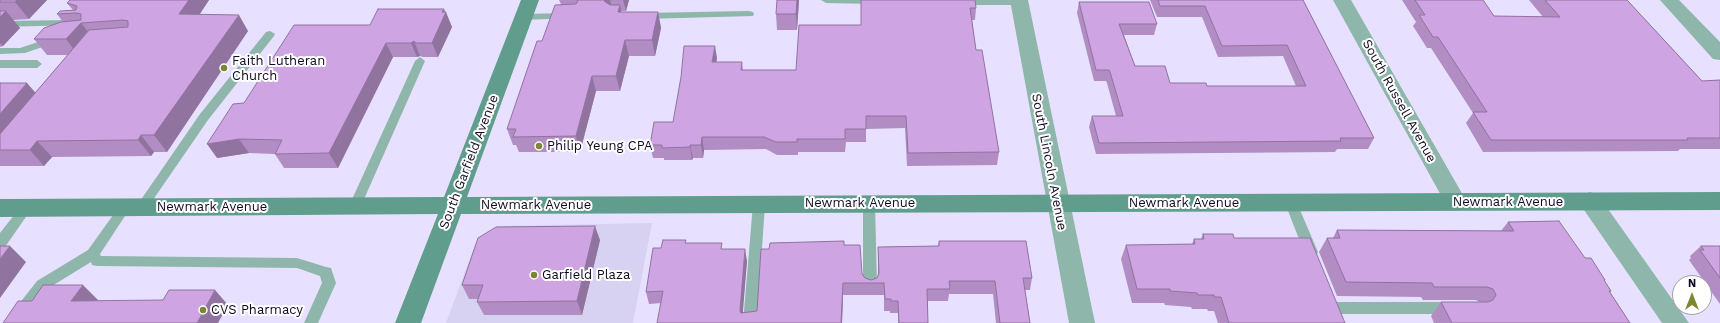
<!DOCTYPE html>
<html>
<head>
<meta charset="utf-8">
<style>
	body { margin:0 }
	#map { position:relative; width:1720px; height:323px; overflow:hidden; background:#e7e1ff; font-family:"Work Sans",sans-serif }
	canvas { display:block }
	.north { position:absolute; left:1672px; top:275px; width:40px; height:40px; box-sizing:border-box; background:#fff; border:1px solid #a09da7; border-radius:50%; rotate:0deg; font-size:11px; font-weight:700; line-height:16px; text-align:center; color:#110a23 }
	.north::after { content:''; display:block; margin:auto; width:14px; height:18px; background:#7d8632; clip-path:polygon(50% 0,100% 100%,50% 72%,0 100%) }
</style>
</head>
<body>
<div id="map">
<canvas width="1720" height="323"></canvas>
<div class="north">N</div>
</div>
<script>
const ctx = document.querySelector('canvas').getContext('2d');
ctx.lineJoin = 'round';
function paint(path, color) { ctx.fillStyle = color; ctx.fill(path, 'evenodd'); }
const toPath = rows => new Path2D(rows.map(r => 'M' + r).join(''));
function stroke(path, color, width, dash) { ctx.strokeStyle = color; ctx.lineWidth = width; ctx.lineCap = dash ? 'butt' : 'round'; ctx.setLineDash(dash || []); ctx.stroke(path); }
function write(font, color, halo, rows, align = 'center') {
  ctx.font = font + ' "Work Sans",sans-serif'; ctx.lineWidth = 4; ctx.setLineDash([]); ctx.textBaseline = 'middle'; ctx.strokeStyle = halo; ctx.fillStyle = color; for (const [text, x, y, turn = 0] of rows) {
    ctx.save(); ctx.translate(x, y); ctx.rotate((+turn || 0) * Math.PI / 180); ctx.textAlign = isNaN(turn) ? turn : align; if (halo) ctx.strokeText(text, 0, 0); ctx.fillText(text, 0, 0); ctx.restore();
  }
}
paint(toPath([
	[652,223,633,323,446,323,475,245,497,226]
]), '#d8d2f2');
paint(toPath([
	[821,0,880,0,881,1,876,4,826,3,821,0],
	[956,0,1023,0,1024,2,1019,5,960,5,956,4,955,2,956,0],
	[749,11,753,12,754,14,753,16,643,19,638,16,643,13,749,11],
	[567,13,572,16,571,18,524,20,519,17,524,14,567,13],
	[74,20,79,23,78,25,0,27,0,21,74,20],
	[270,31,275,34,274,36,208,120,146,210,142,212,138,210,136,207,138,204,200,114,266,32,270,31],
	[53,37,58,40,57,42,25,53,0,54,0,48,20,48,53,37],
	[420,57,425,61,361,206,359,209,355,211,351,209,349,206,415,61,420,57],
	[0,60,37,60,42,64,37,68,0,68,0,60],
	[869,198,873,200,875,203,877,285,875,289,870,291,865,289,863,285,863,203,865,200,869,198],
	[1291,198,1295,200,1297,203,1318,252,1316,256,1311,257,1306,256,1304,252,1285,203,1287,200,1291,198],
	[759,199,763,201,765,204,757,323,743,323,753,204,755,201,759,199],
	[125,202,129,204,131,207,100,254,101,256,297,258,326,267,331,268,336,283,318,323,304,323,322,283,320,276,297,268,97,266,92,265,91,262,47,289,19,323,4,323,37,281,88,250,121,204,125,202],
	[26,203,30,205,32,208,30,211,5,247,0,248,0,233,22,205,26,203],
	[1333,302,1452,302,1457,304,1459,308,1457,312,1452,314,1333,314,1328,312,1326,308,1328,304,1333,302]
]), '#8eb6aa');
paint(toPath([
	[1010,0,1028,0,1095,323,1069,323,1010,0],
	[1333,0,1351,0,1467,202,1464,208,1456,211,1448,208,1333,0],
	[1660,0,1679,0,1720,42,1720,60,1713,59,1660,0],
	[1590,192,1598,195,1689,323,1662,323,1582,207,1579,201,1582,195,1590,192]
]), '#8eb6aa');
paint(toPath([
	[521,0,539,0,467,197,1720,192,1720,210,461,214,421,323,395,323,438,214,0,217,0,199,444,197,521,0]
]), '#609d8d');
paint(toPath([
	[0,0,47,0,29,19,13,20,20,28,3,46,0,47],
	[209,0,200,14,248,31,167,152,154,152,151,156,52,157,44,166,0,166,0,83,35,93,68,55,47,55,34,39,63,22,57,14,73,10,67,3],
	[559,0,629,0,626,11,621,11,622,12,658,12,661,28,655,56,629,56,620,91,596,91,580,152,519,152,516,145,513,145,507,129,542,41,561,4],
	[799,0,797,30,777,30,776,14],
	[861,0,976,8,975,20,972,20,976,50,999,152,997,165,907,166,905,128,866,129,866,142,846,142,845,152,798,152,798,155,777,155,766,149,704,150,703,158,693,158,692,160,664,160,664,158,653,158,650,145,673,122,717,58,716,62,742,62,743,70,796,70,861,25],
	[1150,0,1303,0,1374,138,1368,149,1337,149,1335,152,1096,154,1089,127,1092,116,1116,116,1107,83,1106,81,1094,81,1077,13,1079,2,1157,24,1154,35,1124,35,1135,66,1170,83,1207,86,1296,86,1283,56,1218,57,1202,17,1157,17],
	[1402,0,1483,0,1494,16,1543,17,1529,0,1627,0,1702,81,1720,80,1720,149,1680,149,1678,151,1483,152,1466,123,1473,113,1431,48,1427,48,1413,26,1416,22],
	[444,9,452,27,438,57,423,57,420,56,417,57,393,57,338,168,284,168,275,154,249,153,217,158,244,103,370,25],
	[1508,222,1585,258,1605,280,1604,281,1611,291,1610,292,1630,323,1434,323,1431,316,1441,302,1479,302,1476,300,1423,300,1421,297,1337,296,1319,252,1327,238,1333,238,1337,230,1501,231],
	[1203,234,1234,238,1345,323,1218,323,1214,311,1208,311,1207,309,1192,309,1191,307,1165,305,1164,303,1132,303,1121,259,1126,245,1192,244,1194,239,1201,239],
	[600,240,582,315,484,315,477,302,478,299,469,299,462,285],
	[686,240,686,243,723,249,747,261,742,312,757,311,769,249,844,245,865,278,871,280,877,278,878,274,878,247,938,246,939,241,1032,278,1030,290,1025,290,1030,323,996,323,993,294,949,294,948,301,928,301,928,323,898,323,898,313,890,313,890,311,884,311,884,295,843,295,842,323,657,323,661,303,649,304,646,292,661,248],
	[1701,246,1720,246,1720,304,1689,260,1691,258,1690,256]
]), '#b18dc3');
paint(toPath([
	[17,0,47,0,29,19,15,2],
	[189,0,209,0,189,30,179,14],
	[605,0,610,0,613,12,604,1],
	[623,0,629,0,626,11],
	[797,0,799,0,797,30,796,14],
	[620,5,623,20,618,12],
	[444,9,445,14,446,12,452,27,438,57,432,43],
	[6,11,20,28,3,46,0,43,0,17],
	[658,12,661,28,655,56,652,40],
	[239,15,248,31,167,152,154,135],
	[81,23,93,38,78,55,66,39],
	[625,40,629,56,620,91,616,76],
	[414,41,420,56,417,57,411,43],
	[386,43,393,57,338,168,329,153],
	[715,46,717,58,714,75,712,62],
	[592,76,596,91,580,152,576,136],
	[27,83,41,99,0,148,0,114],
	[141,135,154,152,151,156,138,140],
	[702,137,704,150,703,158,701,145],
	[239,139,249,153,217,158,207,144],
	[37,141,52,157,44,166,30,150],
	[690,145,693,158,692,160,690,147],
	[595,226,600,240,582,315,577,301],
	[10,246,26,262,0,298,0,259],
	[745,249,747,261,742,323,740,311],
	[843,283,843,295,842,323,841,323],
	[83,285,98,300,87,316,71,301],
	[215,290,228,305,218,323,197,323]
]), '#90739f');
const building = toPath([
	[0,0,17,0,15,2,0,2,0,0],
	[70,0,189,0,179,14,239,15,154,135,141,135,138,140,37,141,30,150,0,150,0,134,89,30,128,27,128,21,123,20,81,23,66,39,34,39,44,28,61,22,81,20,81,14,76,13,57,14,60,11,76,10,77,6,67,3,70,0],
	[577,0,605,0,604,1,610,5,620,5,618,12,658,12,652,40,625,40,616,76,592,76,576,136,513,137,516,129,507,129,537,41,542,41,555,5,576,4,578,1,577,0],
	[777,0,797,0,796,14,776,14,777,0],
	[861,0,975,0,976,8,970,8,976,50,982,50,999,152,908,153,906,116,866,116,866,129,845,129,845,139,797,139,797,142,776,142,764,137,702,137,701,145,690,145,690,147,662,148,662,145,650,145,654,122,673,122,681,77,684,46,715,46,712,62,742,62,741,70,796,70,799,25,861,25,861,0],
	[1158,0,1303,0,1374,138,1340,138,1341,141,1099,143,1092,116,1123,116,1110,72,1109,70,1096,70,1079,2,1149,2,1157,24,1119,24,1135,66,1165,66,1170,83,1206,83,1207,86,1306,86,1287,45,1222,46,1205,6,1160,6,1158,0],
	[1415,0,1483,0,1494,16,1560,17,1545,0,1627,0,1702,81,1720,80,1720,138,1687,138,1688,140,1491,140,1473,112,1487,112,1438,37,1433,37,1419,15,1425,15,1415,0],
	[378,9,444,9,442,12,446,12,432,43,416,43,414,41,411,43,386,43,329,153,275,154,282,140,239,139,207,144,233,104,244,103,294,25,370,25,378,9],
	[0,11,6,11,0,17,0,11],
	[0,83,27,83,0,114,0,83],
	[1559,221,1585,258,1591,258,1605,280,1604,280,1611,291,1609,291,1630,323,1452,323,1441,302,1488,302,1493,300,1496,295,1493,289,1487,287,1434,287,1432,283,1346,282,1327,238,1340,238,1337,230,1514,231,1508,222,1559,221],
	[595,226,577,301,477,302,483,285,462,285,478,238,496,227,595,226],
	[1203,234,1233,234,1234,238,1310,238,1345,323,1229,323,1221,297,1214,297,1214,295,1198,295,1197,293,1170,291,1170,289,1137,289,1126,245,1195,244,1194,239,1204,239,1203,234],
	[663,240,686,240,685,243,722,243,721,249,745,249,740,311,741,313,757,311,761,249,769,249,770,243,844,241,844,245,860,245,862,274,865,278,871,280,877,278,879,273,878,247,939,246,939,241,1026,241,1032,278,1023,278,1030,323,1000,323,995,281,949,281,950,289,927,289,928,323,899,323,898,301,891,301,891,299,885,299,884,283,843,283,841,323,657,323,663,291,646,292,653,248,661,248,663,240],
	[0,246,10,246,0,259,0,246],
	[1701,246,1720,246,1720,278,1700,250,1704,250,1701,246],
	[43,285,83,285,71,301,163,300,169,290,215,290,197,323,3,323,18,301,32,301,43,285]
]);
paint(building, '#cea4e3');
stroke(building, '#90739f', 1);
for (const [x, y, r, color] of [
	[224,68,4,"#7d8632"],
	[539,146,4,"#7d8632"],
	[534,275,4,"#7d8632"],
	[203,310,4,"#7d8632"]
]) { const dot = new Path2D(); dot.arc(x, y, r, 0, 2 * Math.PI); ctx.fillStyle = color; ctx.fill(dot); stroke(dot, '#fff', 1.5); }
write('13px', '#110a23', '#fff', [
	["Faith Lutheran",232,61],
	["Church",232,76],
	["Philip Yeung CPA",547,146],
	["Garfield Plaza",542,275],
	["CVS Pharmacy",211,310]
], 'left');
write('13px', '#110a23', '#fff', [
	["South Russell Avenue",1399,101,61],
	["South Garfield Avenue",469,162,-69],
	["South Lincoln Avenue",1049,162,79],
	["Newmark Avenue",1508,202],
	["Newmark Avenue",860,203],
	["Newmark Avenue",1184,203],
	["Newmark Avenue",536,205],
	["Newmark Avenue",212,207]
]);
</script>
</body>
</html>
